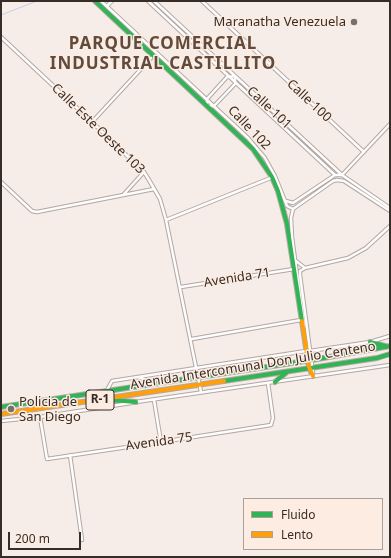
<!DOCTYPE html>
<html>
<head>
<meta charset="utf-8">
<style>
	body { margin:0 }
	#map { position:relative; width:391px; height:558px; overflow:hidden; background:#f6ede8; font-family:"Noto Sans",sans-serif }
	canvas { display:block }
	.frame { position:absolute; inset:0; border:2px solid #372d27; pointer-events:none }
	.legend { position:absolute; left:243px; top:498px; width:140px; height:52px; box-sizing:border-box; background:#fcece2; border:1px solid #ada097; margin:0; padding:5px 7px; list-style:none; font-size:12px; color:#372d27 }
	.legend li { display:flex; align-items:center; gap:8px; height:20px }
	.legend b { width:20px; border:1px solid #ada097 }
	.scale { position:absolute; left:8px; top:532px; width:73px; height:18px; box-sizing:border-box; border:2px solid #372d27; border-top:0; padding-left:5px; font-size:12px; line-height:14px; white-space:nowrap; color:#372d27; -webkit-text-stroke:3px #fcece2; paint-order:stroke }
</style>
</head>
<body>
<div id="map">
<canvas width="391" height="558"></canvas>
<div class="frame"></div>
<ul class="legend">
<li><b style="height:5px;background:#30b455"></b>Fluido</li>
<li><b style="height:5px;background:#ff9f0a"></b>Lento</li>
</ul>
<div class="scale">200 m</div>
</div>
<script>
const ctx = document.querySelector('canvas').getContext('2d');
ctx.lineJoin = 'round';
const toPath = rows => new Path2D(rows.map(r => 'M' + r).join(''));
function stroke(path, color, width, dash) { ctx.strokeStyle = color; ctx.lineWidth = width; ctx.lineCap = dash ? 'butt' : 'round'; ctx.setLineDash(dash || []); ctx.stroke(path); }
function write(font, color, halo, rows, align = 'center') {
  ctx.font = font + ' "Noto Sans",sans-serif'; ctx.lineWidth = 3; ctx.setLineDash([]); ctx.textBaseline = 'middle'; ctx.strokeStyle = halo; ctx.fillStyle = color; for (const [text, x, y, turn = 0] of rows) {
    ctx.save(); ctx.translate(x, y); ctx.rotate((+turn || 0) * Math.PI / 180); ctx.textAlign = isNaN(turn) ? turn : align; if (halo) ctx.strokeText(text, 0, 0); ctx.fillText(text, 0, 0); ctx.restore();
  }
}
stroke(toPath([
	[1,15,37,1]
]), '#c2cfed', 1);
const street = toPath([
	[101,1,248,138,265,158,275,176,287,206,293,209],
	[148,1,335,175],
	[154,1,342,175,390,208],
	[202,1,364,152],
	[107,6,112,1],
	[1,37,92,122,144,172,149,180,160,199,166,220,201,392],
	[235,76,235,84,214,106,207,106,207,99,227,77,235,76],
	[92,122,153,56],
	[1,182,32,211,37,212,154,189],
	[124,194,144,172],
	[286,201,293,203,335,175,342,175,390,124],
	[293,209,291,218,292,237,304,327],
	[293,209,333,181,337,180,344,181,390,211],
	[166,220,273,177],
	[296,261,305,268,348,258,366,248,390,226],
	[305,268,300,271,300,275,313,373],
	[181,287,294,269],
	[192,339,301,320],
	[310,351,370,342,390,336],
	[138,377,154,383],
	[107,390,112,381,306,351],
	[154,400,161,442],
	[136,402,390,365],
	[40,417,47,459,161,442,271,425,273,418,268,383],
	[1,421,40,417,131,403],
	[70,455,82,540]
]);
const fast = toPath([
	[95,1,253,149,272,177,278,191,287,224,302,321],
	[370,342,385,346],
	[224,381,377,358,390,354],
	[275,382,287,372],
	[111,400,136,402],
	[1,407,312,360,390,346]
]);
const slow = toPath([
	[302,321,309,367,313,376],
	[1,414,224,381]
]);
stroke(street, '#b1a8a3', 4.5);
stroke(fast, '#b1a8a3', 6);
stroke(slow, '#b1a8a3', 6);
stroke(street, '#fefcfc', 2.5);
stroke(fast, '#30b455', 4);
stroke(slow, '#ff9f0a', 4);
for (const [x, y, r, color] of [
	[354,22,4,"#7a706b"],
	[11,409,4,"#7a706b"]
]) { const dot = new Path2D(); dot.arc(x, y, r, 0, 2 * Math.PI); ctx.fillStyle = color; ctx.fill(dot); stroke(dot, '#fcece2', 1.5); }
for (const [x, y, w] of [
	[100,400,28]
]) { const box = new Path2D(); box.roundRect(x - w / 2, y - 10, w, 20, 3); ctx.fillStyle = '#fcece2'; ctx.fill(box); stroke(box, '#372d27', 1); }
write('bold 12px', '#372d27', null, [
	["R-1",100,400]
]);
write('13px', '#372d27', '#fcece2', [
	["Maranatha Venezuela",346,22],
	["Policia de",19,402,"left"],
	["San Diego",19,417,"left"]
], 'right');
write('13px', '#372d27', '#fcece2', [
	["Calle 100",309,101,43],
	["Calle 101",269,108,43],
	["Calle 102",249,128,46],
	["Calle Este Oeste 103",98,129,44],
	["Avenida 71",237,278,-9],
	["Avenida Intercomunal Don Julio Centeno",253,366,-9],
	["Avenida 75",159,442,-8]
]);
ctx.letterSpacing = '1px';
write('bold 17px', '#614b3d', '#fcece2', [
	["PARQUE COMERCIAL",163,44],
	["INDUSTRIAL CASTILLITO",163,64]
]);
ctx.letterSpacing = '0px';
</script>
</body>
</html>
